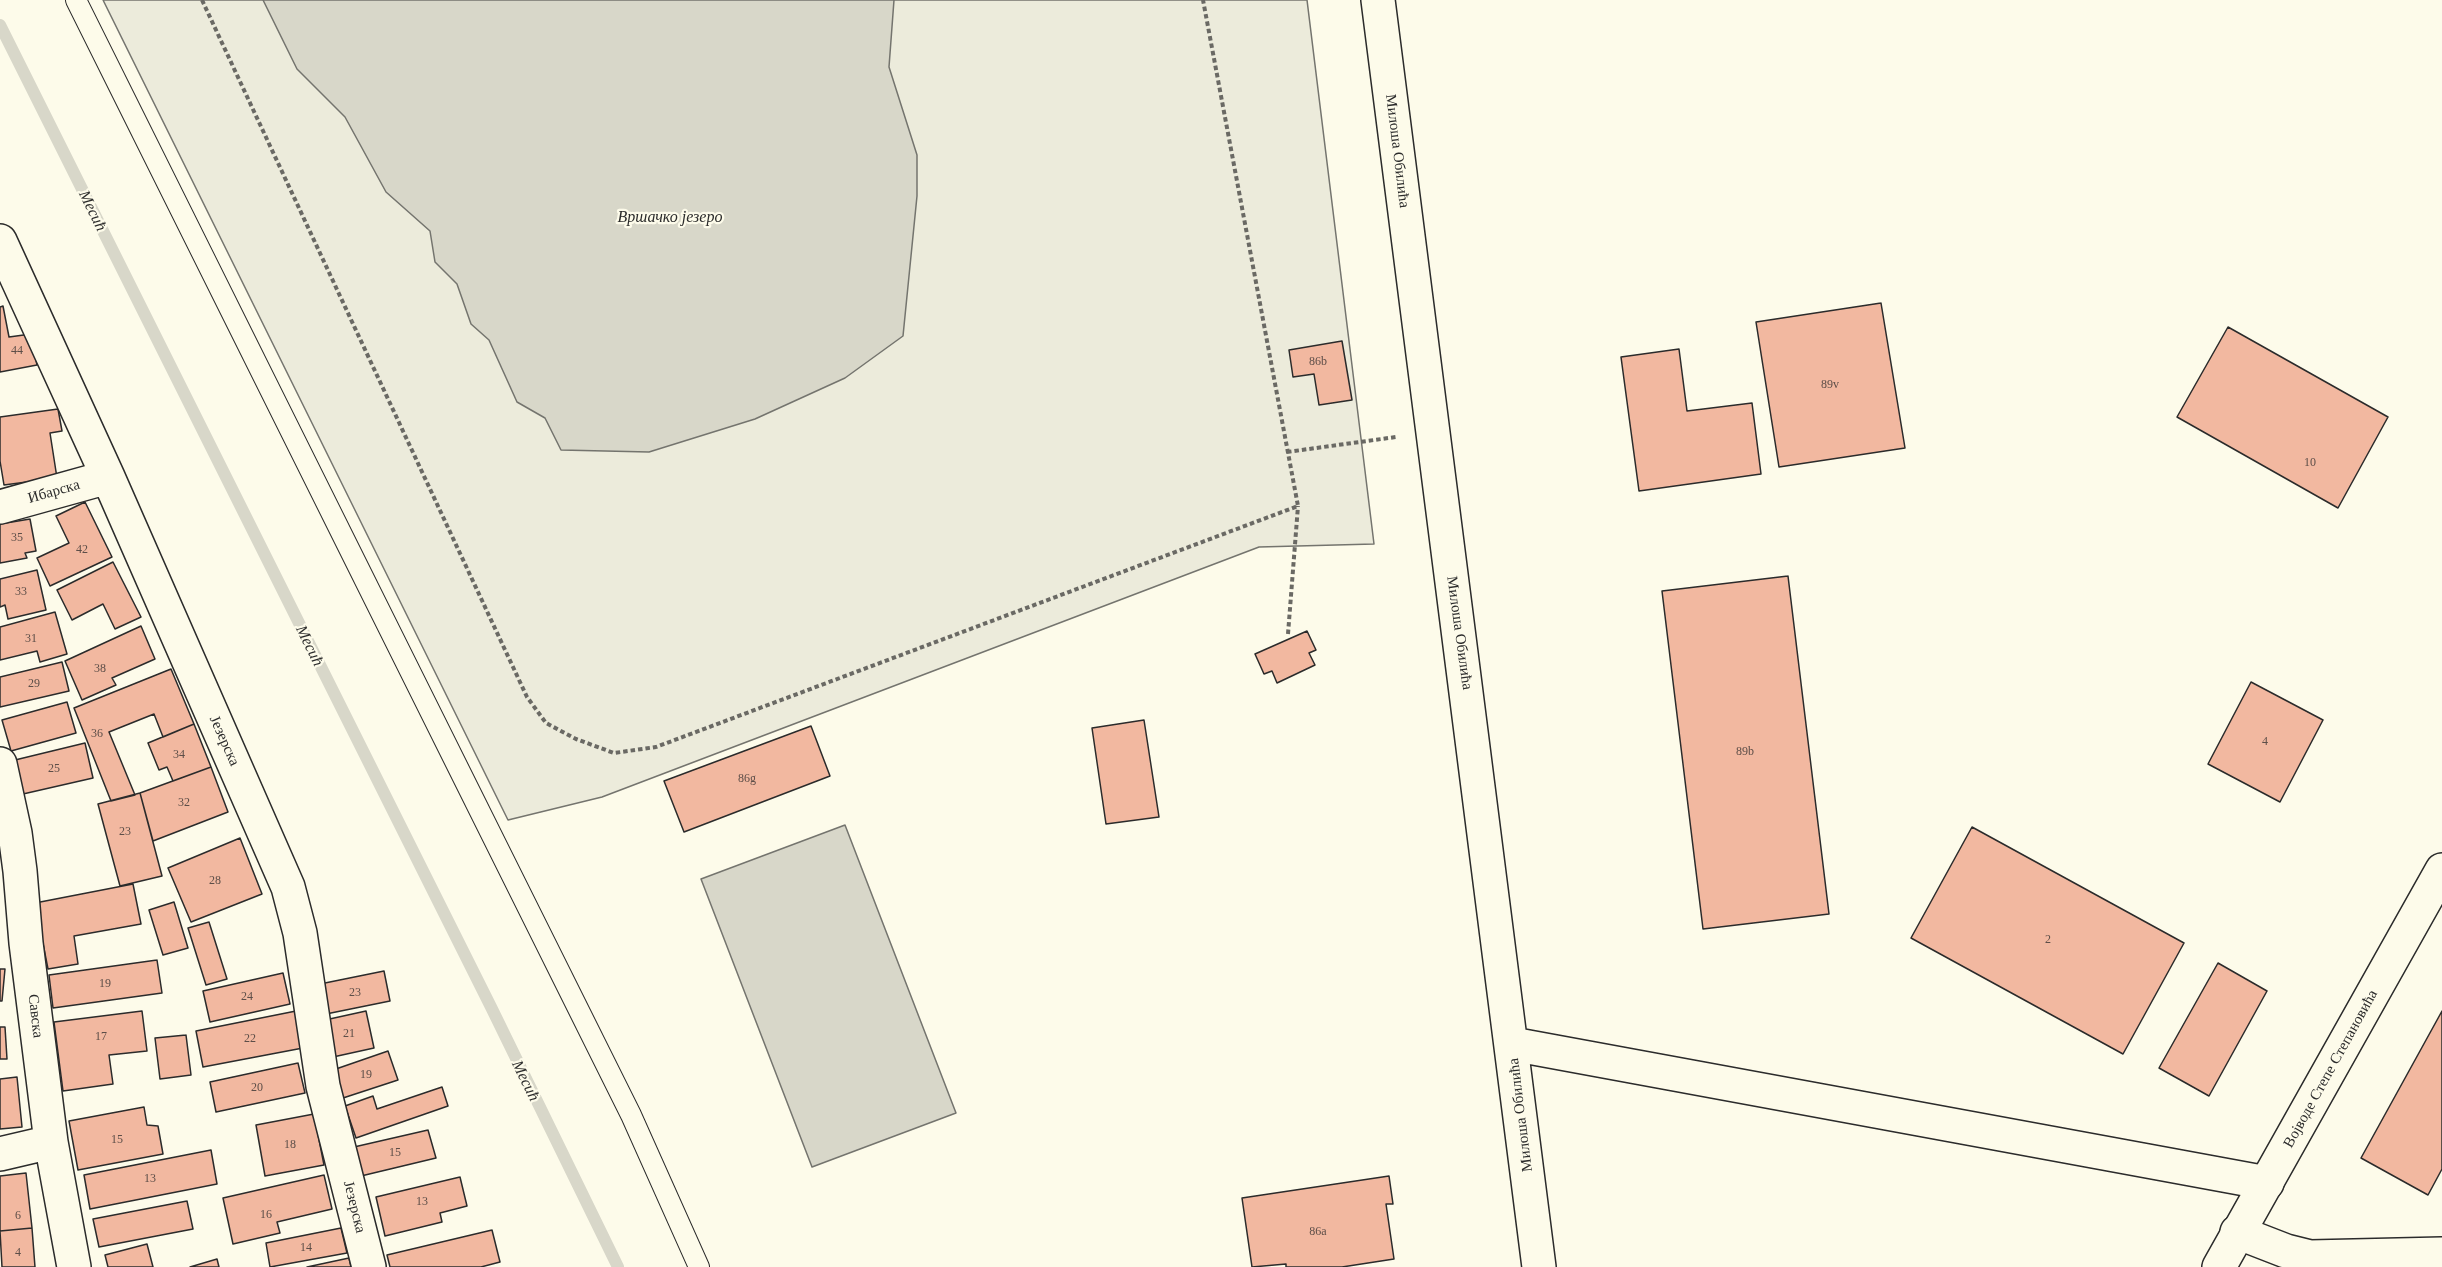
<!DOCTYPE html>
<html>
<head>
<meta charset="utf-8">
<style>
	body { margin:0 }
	canvas { display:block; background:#fdfbea }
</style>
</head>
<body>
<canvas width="2442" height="1267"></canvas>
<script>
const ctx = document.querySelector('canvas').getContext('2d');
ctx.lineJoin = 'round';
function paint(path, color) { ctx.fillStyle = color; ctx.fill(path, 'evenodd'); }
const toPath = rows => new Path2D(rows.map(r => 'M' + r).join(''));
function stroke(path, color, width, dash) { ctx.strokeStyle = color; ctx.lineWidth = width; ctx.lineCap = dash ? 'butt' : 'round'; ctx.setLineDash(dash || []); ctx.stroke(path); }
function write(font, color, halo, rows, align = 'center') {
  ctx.font = font + ' "Times New Roman",serif'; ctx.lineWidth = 4.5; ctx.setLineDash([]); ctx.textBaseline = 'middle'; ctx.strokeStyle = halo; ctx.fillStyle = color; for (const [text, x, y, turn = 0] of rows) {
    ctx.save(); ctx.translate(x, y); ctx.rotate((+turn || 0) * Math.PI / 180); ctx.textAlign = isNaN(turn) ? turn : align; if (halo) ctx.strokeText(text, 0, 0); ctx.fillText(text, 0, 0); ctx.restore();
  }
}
const green = toPath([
	[103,0,1307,0,1374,544,1259,547,602,797,508,820,103,0]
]);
paint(green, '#ecebdb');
stroke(green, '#74746e', 1.5);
const water = toPath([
	[263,0,894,0,889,67,917,155,917,196,903,336,845,378,755,419,649,452,561,450,545,418,517,402,489,340,471,324,457,284,435,262,430,231,386,192,345,117,297,69,263,0],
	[845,825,956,1113,812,1167,701,879,845,825]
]);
paint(water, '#d8d7c9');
stroke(water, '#74746e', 1.5);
stroke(toPath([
	[0,25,492,1009,618,1267]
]), '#d8d7c9', 12);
const building = toPath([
	[1881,303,1905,448,1779,467,1756,322,1881,303],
	[3,306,9,337,31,334,37,365,0,372,0,307,3,306],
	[2228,327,2388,417,2338,508,2177,417,2228,327],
	[1342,341,1352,400,1319,405,1314,374,1293,377,1289,350,1342,341],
	[1679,349,1687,411,1752,403,1761,474,1639,491,1621,357,1679,349],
	[58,409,62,431,50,433,57,478,4,485,0,461,0,417,58,409],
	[85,502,112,557,50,586,37,558,69,543,56,516,85,502],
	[30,519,36,551,25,553,27,558,0,563,0,524,30,519],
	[113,562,141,617,115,629,103,604,72,620,57,590,113,562],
	[37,570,46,610,8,619,5,605,0,607,0,579,37,570],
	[1788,576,1829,914,1703,929,1662,591,1788,576],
	[55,612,67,654,40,662,37,651,0,660,0,627,55,612],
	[141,626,155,659,112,678,116,685,82,700,65,661,141,626],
	[1307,631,1316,650,1309,653,1315,665,1277,683,1272,671,1264,674,1255,654,1307,631],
	[62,662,69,691,0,707,0,677,62,662],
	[171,669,194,724,163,737,154,714,109,732,135,795,111,801,74,708,171,669],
	[2251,682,2323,720,2280,802,2208,764,2251,682],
	[67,702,76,733,11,751,2,720,67,702],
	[1144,720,1159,817,1106,824,1092,728,1144,720],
	[194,724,211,767,173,781,167,767,159,770,148,743,194,724],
	[811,726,830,776,684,832,664,781,811,726],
	[85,743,93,778,23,794,15,760,85,743],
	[211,767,228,812,153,841,140,793,211,767],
	[140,793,162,876,120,886,98,804,140,793],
	[1972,827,2184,943,2123,1054,1911,938,1972,827],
	[240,838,262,894,191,922,168,868,240,838],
	[133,884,141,924,74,936,78,964,48,969,35,903,133,884],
	[174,902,188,948,163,955,149,910,174,902],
	[209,922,227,979,206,985,188,928,209,922],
	[157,960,162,993,53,1008,49,975,157,960],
	[2218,963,2267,991,2209,1096,2159,1068,2218,963],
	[0,969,5,969,2,1001,0,1001,0,969],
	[384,971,390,1001,326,1014,320,984,384,971],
	[283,973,290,1004,210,1022,203,991,283,973],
	[142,1011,147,1051,109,1055,113,1084,63,1091,54,1022,142,1011],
	[296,1011,303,1048,203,1067,196,1031,296,1011],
	[366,1011,374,1048,333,1057,325,1020,366,1011],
	[2442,1011,2442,1169,2428,1195,2361,1158,2442,1011],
	[0,1027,5,1027,7,1059,0,1059,0,1027],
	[186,1035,191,1075,160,1079,155,1038,186,1035],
	[388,1051,398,1080,343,1098,333,1070,388,1051],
	[298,1063,305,1093,216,1112,210,1082,298,1063],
	[17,1077,22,1127,0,1129,0,1079,17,1077],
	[442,1087,448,1106,356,1138,345,1106,373,1096,377,1109,442,1087],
	[144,1107,147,1125,158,1126,163,1154,78,1170,69,1121,144,1107],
	[314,1114,324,1165,265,1176,256,1125,314,1114],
	[428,1130,436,1158,361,1176,354,1147,428,1130],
	[211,1150,217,1184,90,1209,84,1175,211,1150],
	[26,1173,32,1228,0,1231,0,1176,26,1173],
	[324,1175,332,1209,277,1222,280,1233,233,1244,223,1198,324,1175],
	[1389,1176,1393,1204,1386,1204,1394,1259,1342,1267,1286,1267,1286,1264,1252,1267,1242,1198,1389,1176],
	[460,1177,467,1206,440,1213,442,1222,385,1236,376,1197,460,1177],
	[187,1201,193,1229,99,1247,93,1219,187,1201],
	[32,1228,35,1267,2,1267,0,1231,32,1228],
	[341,1228,347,1253,270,1267,266,1243,341,1228],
	[492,1230,500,1262,481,1267,390,1267,387,1255,492,1230],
	[147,1244,153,1267,108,1267,105,1255,147,1244],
	[349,1258,351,1267,307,1267,349,1258],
	[217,1259,219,1267,190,1267,217,1259]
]);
paint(building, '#f2b8a0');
stroke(building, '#2b2b2b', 1.5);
const service = toPath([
	[76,0,631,1115,699,1267]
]);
const minor = toPath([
	[1378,0,1539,1267],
	[0,241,108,477,288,887,300,933,323,1086,369,1267],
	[0,507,108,477],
	[0,764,15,833,20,871,26,943,51,1142,74,1267],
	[1512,1044,2267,1183],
	[0,1154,51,1142],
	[2237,1232,2286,1251,2310,1257,2442,1254]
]);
const primary = toPath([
	[2219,1267,2442,870]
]);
stroke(service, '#2b2b2b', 22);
stroke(minor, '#2b2b2b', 36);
stroke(primary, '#2b2b2b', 36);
stroke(toPath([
	[202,0,527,697,546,723,576,739,614,753,656,747,1298,506,1203,0],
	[1287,452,1396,437],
	[1288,634,1298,506]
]), '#6a6964', 4, [4.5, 3]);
stroke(service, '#fdfbea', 20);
stroke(minor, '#fdfbea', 33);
stroke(primary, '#fdfbea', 33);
write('12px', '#5d4e48', null, [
	["44",17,351],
	["86b",1318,362],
	["89v",1830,385],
	["10",2310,463],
	["35",17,538],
	["42",82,550],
	["33",21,592],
	["31",31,639],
	["38",100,669],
	["29",34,684],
	["36",97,734],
	["4",2265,742],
	["89b",1745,752],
	["34",179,755],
	["25",54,769],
	["86g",747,779],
	["32",184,803],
	["23",125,832],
	["28",215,881],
	["2",2048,940],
	["19",105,984],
	["23",355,993],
	["24",247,997],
	["21",349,1034],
	["17",101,1037],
	["22",250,1039],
	["19",366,1075],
	["20",257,1088],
	["15",117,1140],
	["18",290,1145],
	["15",395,1153],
	["13",150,1179],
	["13",422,1202],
	["16",266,1215],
	["6",18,1216],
	["86a",1318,1232],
	["14",306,1248],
	["4",18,1253]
]);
write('15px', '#2b2b2b', '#fdfbea', [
	["Милоша Обилића",1397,151,83],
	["Ибарска",54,492,-16],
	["Милоша Обилића",1459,633,82],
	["Језерска",224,741,66],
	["Савска",35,1016,83],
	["Војводе Степе Степановића",2331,1069,-61],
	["Милоша Обилића",1521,1115,-97],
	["Језерска",354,1207,76]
]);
write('italic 16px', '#2b2b2b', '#fdfbea', [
	["Месић",92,211,64],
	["Вршачко језеро",670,218],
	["Месић",309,646,64],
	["Месић",525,1081,64]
]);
</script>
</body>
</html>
